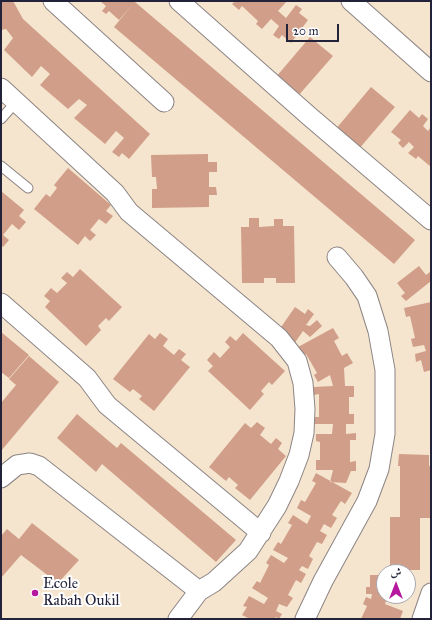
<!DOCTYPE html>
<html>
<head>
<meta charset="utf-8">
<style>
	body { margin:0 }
	#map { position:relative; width:432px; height:620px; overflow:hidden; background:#f5e5ce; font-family:"IM FELL Great Primer",Amiri,serif }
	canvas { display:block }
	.frame { position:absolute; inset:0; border:2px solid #22223b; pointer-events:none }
	.north { position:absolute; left:376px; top:564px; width:40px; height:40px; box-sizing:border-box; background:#fff; border:1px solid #a7a7b1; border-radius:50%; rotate:0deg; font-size:11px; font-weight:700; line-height:16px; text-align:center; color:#22223b }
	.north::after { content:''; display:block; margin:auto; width:14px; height:18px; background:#b5179e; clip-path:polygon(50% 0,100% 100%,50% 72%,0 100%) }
	.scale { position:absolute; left:286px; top:24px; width:53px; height:18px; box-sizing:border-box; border:2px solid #22223b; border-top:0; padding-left:5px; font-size:12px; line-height:14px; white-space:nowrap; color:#22223b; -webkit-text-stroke:3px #fff; paint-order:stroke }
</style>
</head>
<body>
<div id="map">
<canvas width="432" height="620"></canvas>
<div class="frame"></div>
<div class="north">ش</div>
<div class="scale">20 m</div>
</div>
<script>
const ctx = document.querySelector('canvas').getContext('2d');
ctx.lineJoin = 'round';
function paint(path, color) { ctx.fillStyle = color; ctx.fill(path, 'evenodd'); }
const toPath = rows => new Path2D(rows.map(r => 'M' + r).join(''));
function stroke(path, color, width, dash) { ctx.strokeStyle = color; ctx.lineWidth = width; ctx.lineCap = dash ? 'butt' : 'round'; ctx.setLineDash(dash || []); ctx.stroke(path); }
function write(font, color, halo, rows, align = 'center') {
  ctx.font = font + ' "IM FELL Great Primer",serif'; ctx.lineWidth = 4; ctx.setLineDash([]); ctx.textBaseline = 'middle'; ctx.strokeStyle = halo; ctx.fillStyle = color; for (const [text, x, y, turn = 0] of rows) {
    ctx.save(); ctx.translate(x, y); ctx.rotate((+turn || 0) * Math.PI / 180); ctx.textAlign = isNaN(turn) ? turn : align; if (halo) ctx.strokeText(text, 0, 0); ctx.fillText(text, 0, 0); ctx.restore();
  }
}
paint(toPath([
	[1,1,13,1,23,19,150,134,129,159,122,153,119,157,112,152,124,138,116,131,105,144,74,118,87,105,79,99,68,109,40,85,50,74,41,66,32,77,4,50,13,38,6,29,1,30],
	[100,1,136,1,135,2,415,240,394,264,114,27,132,5,119,20,109,11,106,14,102,11,106,6],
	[235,1,287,1,278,11,286,18,296,5,302,9,299,13,308,20,291,43,282,35,279,39,273,35,279,26,271,19,262,29,256,24,258,21,242,6,239,10,232,4],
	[310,37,333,56,298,96,276,77],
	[371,87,395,107,358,150,335,130],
	[410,110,419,118,422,114,428,119,423,126,428,131,431,127,431,167,418,156,416,159,408,153,414,147,409,142,403,148,398,143,401,140,391,132],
	[208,154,208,162,217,162,217,172,209,172,209,187,216,187,217,195,209,195,209,207,152,208,152,189,157,189,156,177,152,177,151,155],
	[68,168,111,205,106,211,113,216,106,224,99,219,90,230,96,235,90,241,85,236,78,245,34,209,46,194,50,197,57,188,54,185],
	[1,191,24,210,19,216,26,222,19,230,12,224,3,235,9,240,3,247,1,245],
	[249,218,259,218,259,227,274,226,274,219,283,219,283,226,294,226,295,283,276,283,276,278,264,278,264,283,242,283,241,227,249,227],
	[419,266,426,275,430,272,431,273,431,281,406,301,401,296,405,293,397,283],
	[80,269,122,307,109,321,106,318,98,326,101,330,86,346,45,307,50,301,44,296,51,288,57,293,67,283,61,278,67,272,73,277],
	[431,302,431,370,424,372,421,360,416,362,415,354,426,351,424,345,413,347,411,339,415,338,410,316,406,317,404,308],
	[295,307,305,314,308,309,314,314,306,325,310,326,317,320,322,326,310,337,303,331,294,344,279,330],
	[333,328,339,338,334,341,342,356,347,353,353,363,344,368,345,386,354,386,354,397,349,397,349,414,354,414,354,424,346,424,346,434,356,433,356,440,350,440,350,462,356,461,356,471,351,471,346,483,330,482,333,470,316,470,316,460,320,460,320,442,316,441,316,434,332,434,333,424,315,424,315,417,319,417,319,394,314,395,314,387,333,386,330,375,318,382,314,375,317,373,306,354,303,356,298,347],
	[1,332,29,355,9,378,1,372],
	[160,333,168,339,163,346,174,355,179,349,186,354,181,360,190,367,154,411,139,399,142,396,133,389,130,392,113,379,149,334,155,339],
	[243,333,285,371,272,385,269,382,261,391,264,394,250,410,208,371,213,366,207,360,214,352,220,358,230,347,225,342,230,336,236,341],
	[29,356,59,382,1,451,1,403,16,385,9,379],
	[77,414,117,448,121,443,236,540,216,562,102,464,96,472,57,438],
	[257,422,265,428,260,435,271,444,276,438,282,443,278,449,286,456,250,500,235,488,238,485,229,477,226,481,209,467,245,423,251,428],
	[399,454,429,455,429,466,431,466,430,518,420,518,420,570,390,570,390,517,400,517,400,466,398,466],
	[316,473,352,493,345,504,341,501,332,515,337,518,331,528,324,524,320,531,327,535,322,544,317,542,309,556,313,559,308,569,302,566,299,570,306,574,301,583,296,580,288,595,293,598,287,607,279,604,276,611,282,614,279,619,276,617,275,619,250,619,242,615,247,607,243,606,249,596,264,604,268,598,252,588,257,581,260,583,269,565,266,563,271,555,284,563,288,558,273,550,278,542,281,544,292,525,288,523,293,515,307,524,311,516,297,508,301,500,305,502,316,483,312,481],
	[32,523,79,560,58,583,21,555,1,578,1,536,7,529,19,539],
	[370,575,384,575,384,596,388,596,385,604,403,611,400,619,361,619,367,606,363,604,366,597,371,599,372,594,366,594,366,587,370,587]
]), '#d19e89');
const lane = toPath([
	[1,119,16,102],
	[1,166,28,188]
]);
const street = toPath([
	[53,1,164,102],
	[179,1,309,116,431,220],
	[351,1,431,72],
	[1,88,115,193,129,212,279,338,297,361,303,383,305,409,304,433,299,455,289,481,277,506,248,551,214,582,199,591,178,619],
	[1,303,87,378,107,405,261,533],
	[1,478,17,465,30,463,39,466,199,591],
	[305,619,323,581,367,501,379,469,385,434,385,370,378,331,367,296,354,277,337,257],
	[422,619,431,593]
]);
stroke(lane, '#8c8484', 11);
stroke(street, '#8c8484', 21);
stroke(lane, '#fff', 9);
stroke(street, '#fff', 19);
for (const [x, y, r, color] of [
	[35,593,4,"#b5179e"]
]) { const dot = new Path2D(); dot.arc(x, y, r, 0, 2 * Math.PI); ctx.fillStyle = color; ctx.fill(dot); stroke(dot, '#fff', 1.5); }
write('15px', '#22223b', '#fff', [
	["Ecole",43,584],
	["Rabah Oukil",43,601]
], 'left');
</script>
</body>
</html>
